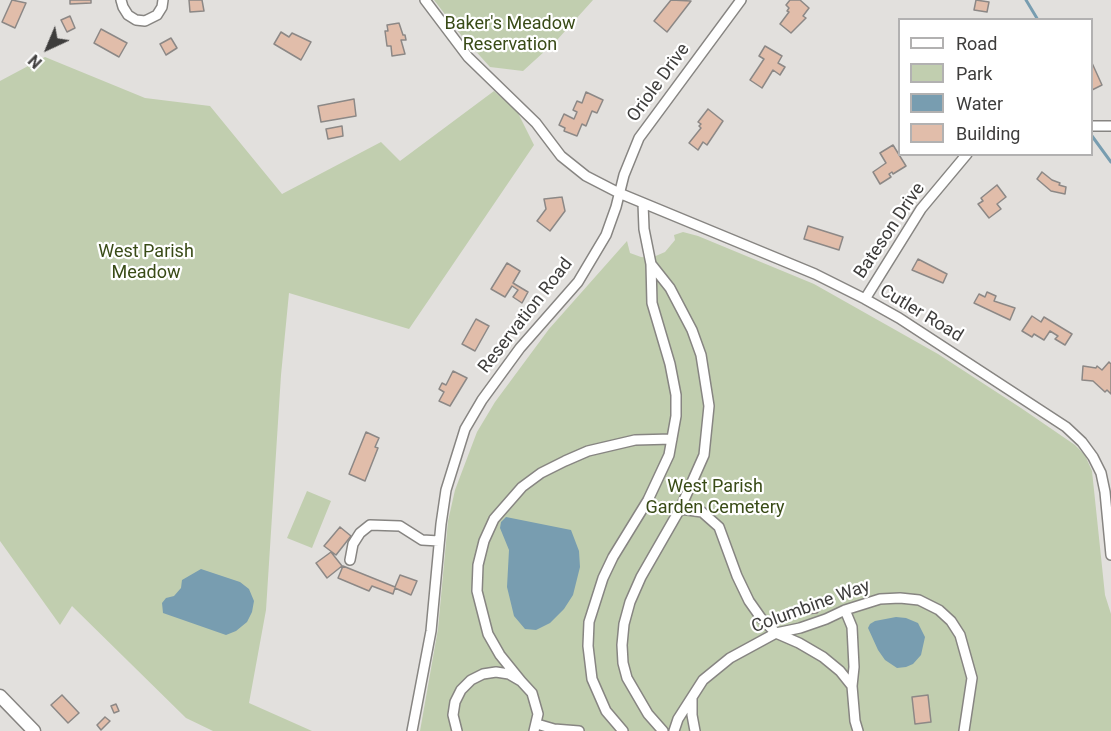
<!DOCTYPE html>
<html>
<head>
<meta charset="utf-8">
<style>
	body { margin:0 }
	#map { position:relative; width:1111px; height:731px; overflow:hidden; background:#e2e0dd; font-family:Roboto,sans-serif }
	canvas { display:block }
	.legend { position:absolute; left:898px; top:18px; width:195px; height:138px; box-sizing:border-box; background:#fff; border:2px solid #b2b1b1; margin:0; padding:8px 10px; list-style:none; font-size:18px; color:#3e3d3c }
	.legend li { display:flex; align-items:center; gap:12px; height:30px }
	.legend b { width:30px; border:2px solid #b2b1b1 }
	.north { position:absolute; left:18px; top:18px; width:60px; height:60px; -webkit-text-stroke:4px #fff; paint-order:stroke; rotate:224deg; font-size:16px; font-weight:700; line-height:24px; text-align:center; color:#3e3d3c }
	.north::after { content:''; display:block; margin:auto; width:21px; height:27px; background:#3e3d3c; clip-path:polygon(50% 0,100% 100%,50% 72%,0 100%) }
</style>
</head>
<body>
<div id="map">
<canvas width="1111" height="731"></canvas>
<ul class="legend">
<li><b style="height:8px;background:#fff"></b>Road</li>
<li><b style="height:16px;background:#c1ceaf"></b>Park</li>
<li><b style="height:16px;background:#789db0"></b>Water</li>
<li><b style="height:16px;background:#e1bdaa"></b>Building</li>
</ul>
<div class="north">N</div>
</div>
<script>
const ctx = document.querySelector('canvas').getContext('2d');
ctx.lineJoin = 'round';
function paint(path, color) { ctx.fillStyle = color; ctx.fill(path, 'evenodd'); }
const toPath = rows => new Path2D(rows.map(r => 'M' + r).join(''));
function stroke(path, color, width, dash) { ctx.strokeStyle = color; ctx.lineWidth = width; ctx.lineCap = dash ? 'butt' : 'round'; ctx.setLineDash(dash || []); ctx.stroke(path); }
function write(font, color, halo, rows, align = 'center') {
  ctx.font = font + ' Roboto,sans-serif'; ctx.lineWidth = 4.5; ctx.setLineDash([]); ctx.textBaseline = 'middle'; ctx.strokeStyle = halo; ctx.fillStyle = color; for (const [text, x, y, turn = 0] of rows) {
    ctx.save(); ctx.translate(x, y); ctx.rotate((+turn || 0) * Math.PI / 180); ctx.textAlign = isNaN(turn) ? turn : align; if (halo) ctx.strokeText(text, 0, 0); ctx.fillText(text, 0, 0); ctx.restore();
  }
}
paint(toPath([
	[434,0,593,0,557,40,523,71,490,67,461,35],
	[45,57,145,98,210,106,282,194,381,142,400,161,494,91,517,111,534,145,409,329,289,293,281,375,266,610,249,703,312,731,213,731,186,718,72,606,60,625,0,541,0,81],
	[683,232,698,236,814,284,938,354,1021,408,1075,445,1085,455,1092,471,1105,595,1111,614,1111,731,420,731,438,629,448,521,455,490,477,432,495,402,549,329,627,241,630,253,641,257,651,258,665,252,675,240,674,235],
	[307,491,331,501,312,548,287,538]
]), '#c1ceaf');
paint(toPath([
	[506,517,571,530,579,551,580,567,573,595,564,609,550,623,536,630,525,629,514,616,507,587,509,550,500,528,501,522],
	[201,569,240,582,249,589,254,601,252,612,247,622,236,631,226,635,163,613,162,603,166,598,174,596,181,588,182,580],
	[896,617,906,618,918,623,925,637,921,655,913,664,906,667,897,668,885,660,878,650,868,628,870,624,875,621]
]), '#789db0');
stroke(toPath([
	[1026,0,1038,20],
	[1092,136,1111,162]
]), '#789db0', 3);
const building = toPath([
	[12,0,26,3,15,28,2,22,12,0],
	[70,0,91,0,91,3,70,4,70,0],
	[189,0,202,0,204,11,190,12,189,0],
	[671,0,691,1,667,32,654,21,671,0],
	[790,0,800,0,809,8,803,16,806,18,791,33,780,24,789,12,787,11,789,8,786,5,790,0],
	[976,0,989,2,987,12,974,10,976,0],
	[70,16,75,28,67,32,61,20,70,16],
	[399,23,403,35,405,35,406,40,401,40,405,54,392,56,391,46,387,46,385,31,388,31,387,25,399,23],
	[101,29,127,43,119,57,94,43,101,29],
	[281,32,289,37,292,33,311,42,301,60,274,44,281,32],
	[171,38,177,48,166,55,160,44,171,38],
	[765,46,782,56,778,63,785,67,780,75,773,70,762,88,750,80,764,59,759,56,765,46],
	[1092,63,1102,85,1092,90,1092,63],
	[586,92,603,100,597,113,592,111,586,126,582,124,577,136,564,131,565,128,559,125,564,114,574,119,577,112,573,110,577,101,582,103,586,92],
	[354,99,356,116,321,122,318,106,354,99],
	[708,109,723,121,707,145,703,142,698,150,689,143,701,128,699,126,701,124,698,122,708,109],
	[342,126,343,136,328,139,326,129,342,126],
	[893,145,906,166,893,174,892,172,889,174,891,177,880,184,873,172,886,163,880,153,893,145],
	[1042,172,1052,180,1060,183,1059,185,1066,187,1065,194,1051,191,1037,179,1042,172],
	[997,185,1006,197,997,204,1001,209,989,218,978,204,983,201,981,198,997,185],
	[562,197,565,211,550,231,537,221,546,209,544,199,562,197],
	[808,226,843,237,839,250,804,239,808,226],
	[918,259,947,274,943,283,912,270,918,259],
	[507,263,520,271,513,283,528,292,522,303,513,297,518,290,512,286,505,297,491,289,507,263],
	[987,292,996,296,994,301,1015,308,1010,320,974,303,979,294,985,297,987,292],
	[1032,316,1041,322,1044,317,1072,334,1065,345,1055,339,1058,336,1050,331,1044,340,1034,334,1032,337,1022,331,1032,316],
	[476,319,489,326,475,351,462,344,476,319],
	[1109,362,1111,364,1111,394,1107,390,1105,392,1093,381,1082,380,1083,366,1096,368,1097,366,1102,370,1109,362],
	[453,371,467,378,450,406,439,401,444,392,439,389,442,383,446,385,453,371],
	[366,432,379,438,375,447,378,448,365,481,349,474,366,432],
	[340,527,351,536,336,555,324,546,340,527],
	[331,552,342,566,327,578,316,563,331,552],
	[343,566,395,587,400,575,417,581,411,595,395,588,393,594,372,586,369,591,338,578,343,566],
	[818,602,820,610,817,613,807,614,804,606,818,602],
	[62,695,79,713,68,723,51,705,62,695],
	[928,695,931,722,915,724,912,697,928,695],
	[116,704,119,711,114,713,111,706,116,704],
	[105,717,110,721,101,730,97,725,105,717]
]);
paint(building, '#e1bdaa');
stroke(building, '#8c8886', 1.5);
const minor = toPath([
	[121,0,123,7,128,15,136,20,145,21,157,15,162,7,163,0],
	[425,0,468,57,536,123,561,156,586,176,619,193,815,274,865,299,899,318,1066,427,1082,442,1093,457,1101,473,1105,492,1111,555],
	[1092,126,1111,126],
	[651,264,670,288,692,330,701,355,709,406,704,455,680,509,641,577,630,602,624,624,622,645,623,663,627,678,648,714,663,731],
	[865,299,921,209,967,154],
	[680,509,702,512,719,527,737,576,749,601,761,618,776,633,799,643,823,657,840,671,852,686],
	[350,560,353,544,360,533,370,525,400,526,422,540,439,541],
	[845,610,852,627,854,667,852,686,855,721,858,731],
	[521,681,500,655,488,634,477,591,478,565,484,541,494,519,522,487,541,473,565,461,588,451,635,440,672,439],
	[692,698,692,715,695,731],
	[537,724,554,729,579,731],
	[412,731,431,631,441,524,446,490,465,429,482,400,520,348,578,282,606,235,616,207,624,175,639,138,741,0],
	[457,731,453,715,455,702,461,690,471,680,483,674,496,672,509,674,521,681,532,693,538,714,534,731],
	[623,731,606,711,592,679,588,646,589,622,603,578,613,557,648,500,669,455,676,416,676,395,670,364,652,303,651,264,644,229,643,203],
	[674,731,678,719,703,680,730,658,776,633,800,628,826,619,845,610,880,599,900,598,919,600,939,610,951,621,960,635,972,678,964,731]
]);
const major = toPath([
	[0,696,34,731]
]);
stroke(minor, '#878582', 12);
stroke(major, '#878582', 15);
stroke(minor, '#fff', 9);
stroke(major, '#fff', 12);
write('18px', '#394b17', '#fff', [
	["Baker's Meadow",510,24],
	["Reservation",510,45],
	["West Parish",146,252],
	["Meadow",146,273],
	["West Parish",715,487],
	["Garden Cemetery",715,508]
]);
write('18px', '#3e3d3c', '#fff', [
	["Oriole Drive",659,83,-54],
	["Bateson Drive",890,231,-56],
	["Cutler Road",921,314,31],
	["Reservation Road",526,316,-52],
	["Columbine Way",811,607,-20]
]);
</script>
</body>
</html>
